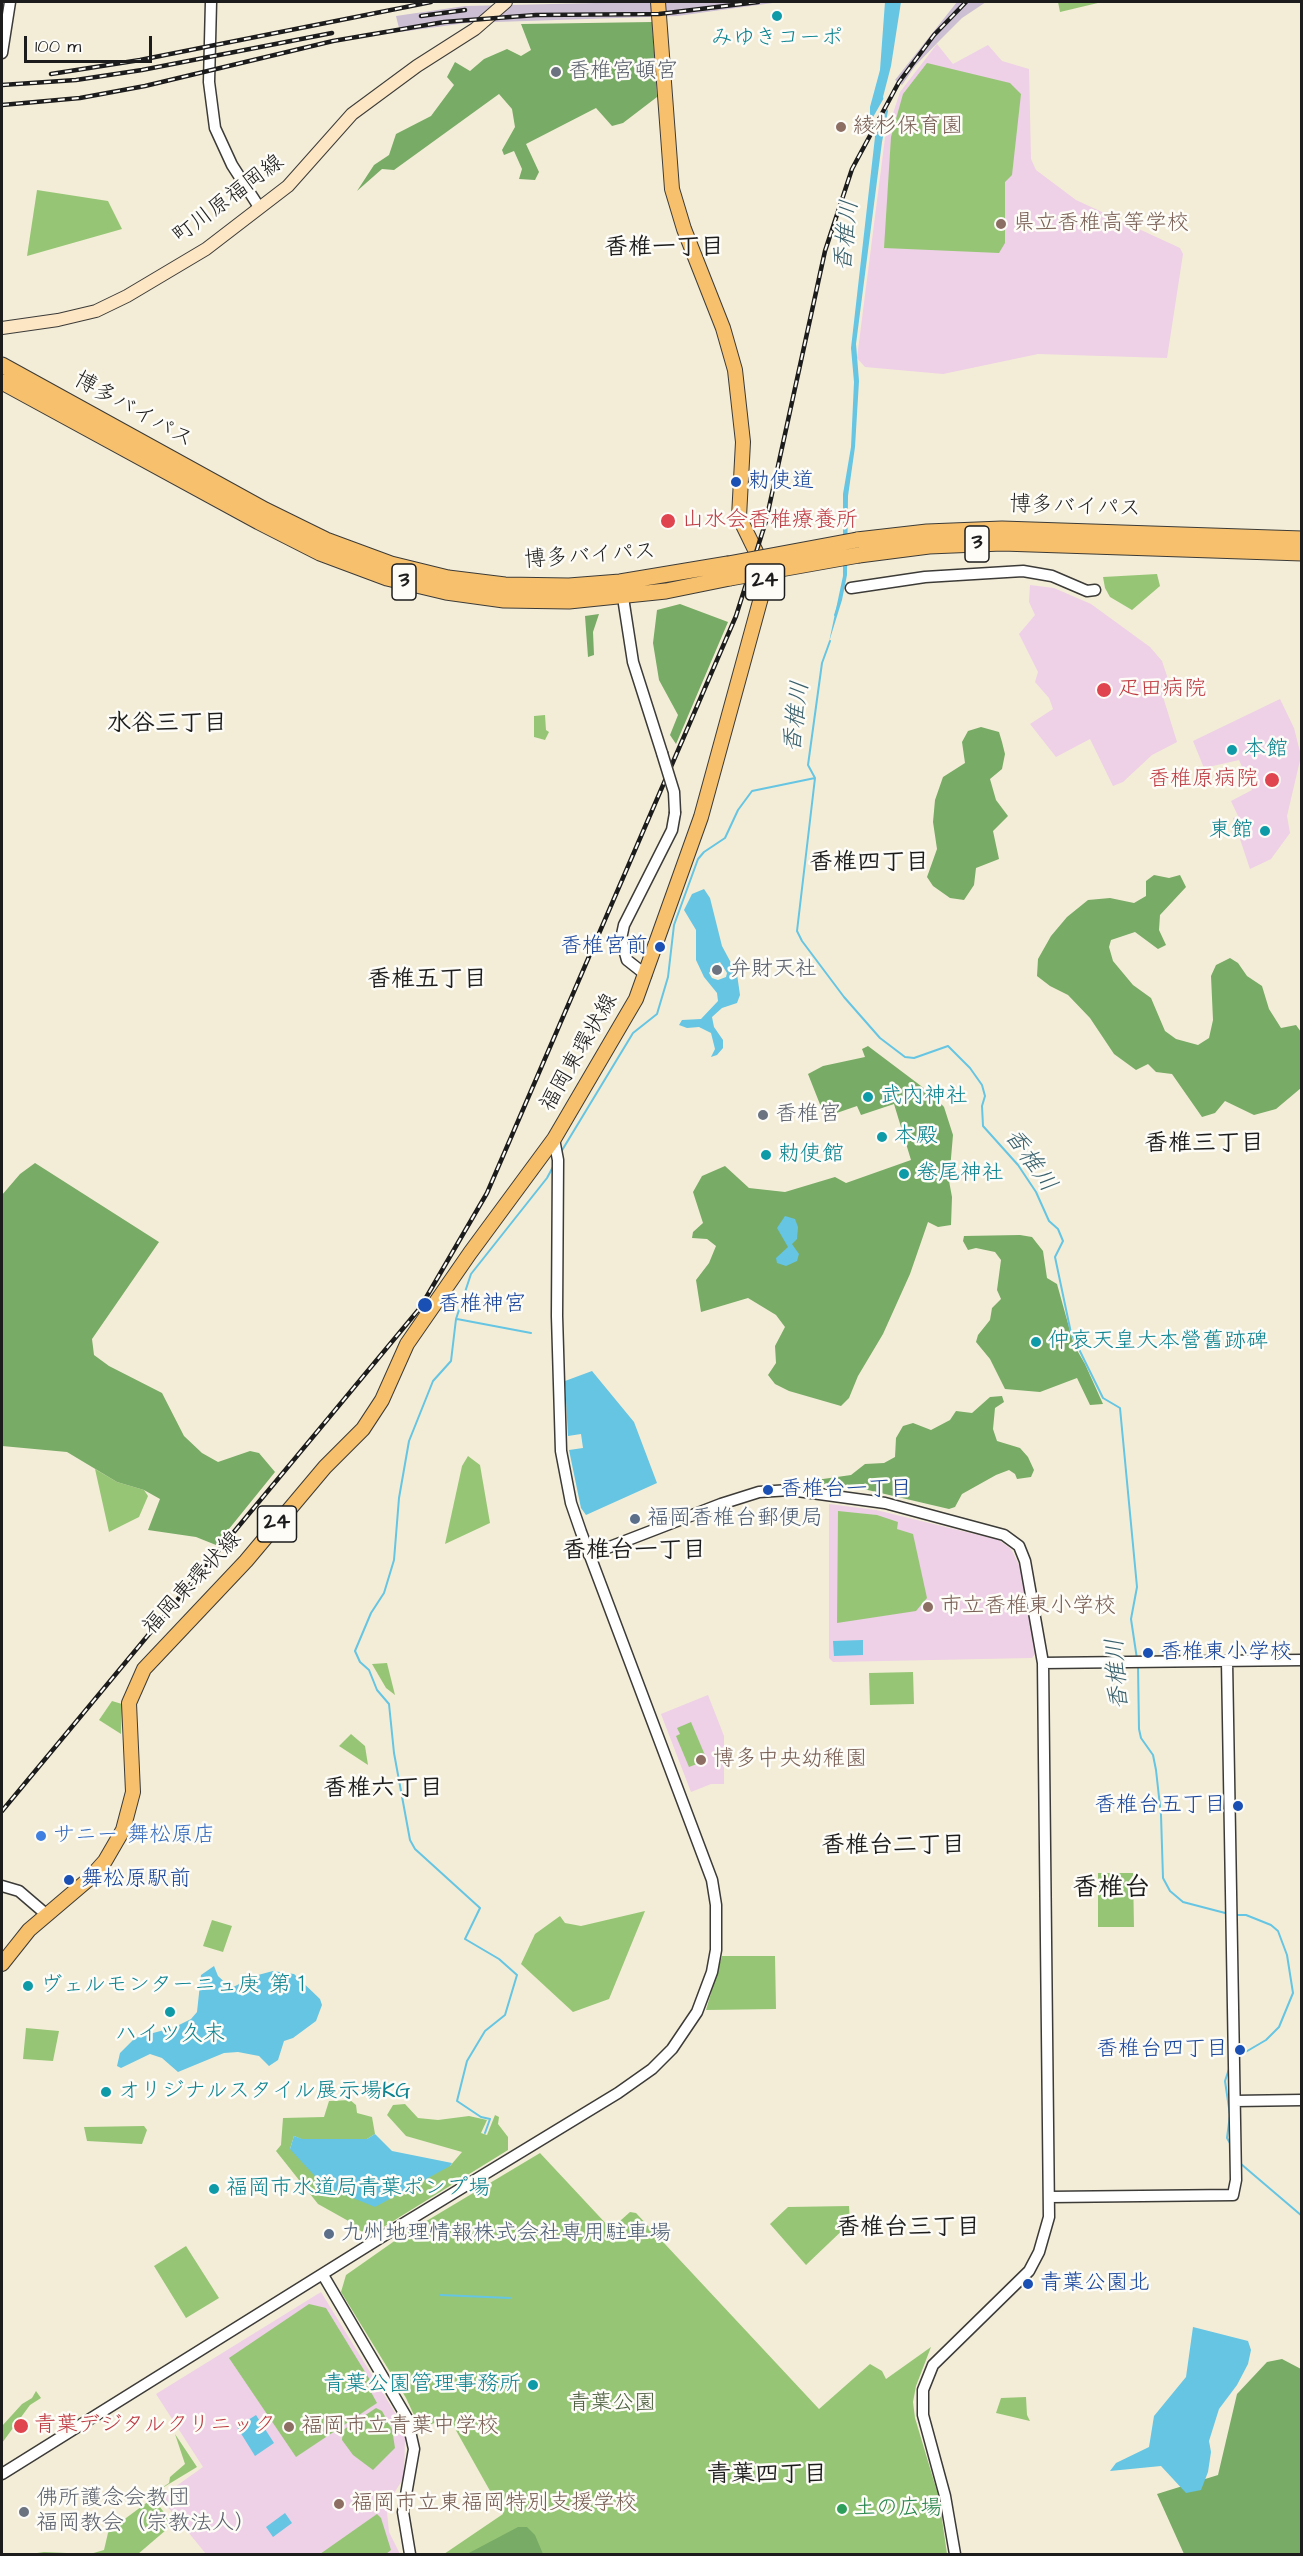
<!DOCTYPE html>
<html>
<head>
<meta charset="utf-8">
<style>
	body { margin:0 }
	#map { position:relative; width:1303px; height:2556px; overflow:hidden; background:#f3edd7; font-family:"Architects Daughter",sans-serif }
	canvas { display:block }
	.frame { position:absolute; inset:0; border:3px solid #1c1c1c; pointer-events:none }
	.scale { position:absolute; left:24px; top:36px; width:128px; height:27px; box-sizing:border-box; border:3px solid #1c1c1c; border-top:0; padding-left:8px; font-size:18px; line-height:21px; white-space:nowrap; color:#1c1c1c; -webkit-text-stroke:4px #fdfcf7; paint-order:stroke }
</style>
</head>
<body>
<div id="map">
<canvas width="1303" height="2556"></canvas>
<div class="frame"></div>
<div class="scale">100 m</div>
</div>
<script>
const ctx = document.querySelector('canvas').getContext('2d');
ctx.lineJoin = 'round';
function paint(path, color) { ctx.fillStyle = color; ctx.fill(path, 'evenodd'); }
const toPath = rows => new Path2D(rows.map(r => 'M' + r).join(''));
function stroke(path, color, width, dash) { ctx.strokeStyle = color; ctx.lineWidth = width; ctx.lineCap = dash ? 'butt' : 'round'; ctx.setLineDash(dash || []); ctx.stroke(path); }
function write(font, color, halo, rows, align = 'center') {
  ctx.font = font + ' "Architects Daughter","Klee One",sans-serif'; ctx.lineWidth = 5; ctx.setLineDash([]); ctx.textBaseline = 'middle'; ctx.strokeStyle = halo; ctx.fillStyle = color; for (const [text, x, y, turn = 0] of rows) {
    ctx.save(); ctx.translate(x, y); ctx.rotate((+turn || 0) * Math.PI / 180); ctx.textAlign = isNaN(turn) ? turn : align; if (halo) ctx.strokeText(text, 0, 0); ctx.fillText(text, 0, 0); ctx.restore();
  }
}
paint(toPath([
	[937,44,953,64,988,45,1002,61,1029,69,1031,159,1036,170,1076,200,1180,248,1183,254,1167,358,1038,354,943,374,865,367,857,358,885,138,900,92],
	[1030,585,1054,588,1091,604,1150,647,1162,661,1168,679,1164,700,1177,742,1152,755,1123,782,1113,786,1090,739,1056,757,1030,724,1053,709,1049,698,1035,682,1038,672,1019,634,1035,615,1029,602],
	[1280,699,1294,728,1301,756,1287,816,1290,833,1271,859,1250,869,1233,818,1238,816,1231,801,1252,790,1239,760,1204,768,1193,741],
	[829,1504,876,1510,999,1540,1011,1549,1021,1569,1036,1653,1032,1658,833,1662,829,1658],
	[708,1695,724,1736,724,1784,711,1784,691,1792,661,1714],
	[321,2292,397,2416,405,2437,404,2477,393,2495,387,2512,389,2532,400,2554,206,2554,162,2500,165,2494,203,2467,156,2394]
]), '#eed0e7');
paint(toPath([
	[641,2,780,2,677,16,466,23,400,32,396,16,465,6],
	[957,2,986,2,962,18,940,40,915,66,902,85,895,80]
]), '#ccbed3');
paint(toPath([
	[1058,2,1102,2,1060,12],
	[927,63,1010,83,1021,94,1012,175,1005,182,1005,243,999,253,884,248,891,137,903,94],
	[37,190,108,201,122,229,27,256],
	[1157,574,1160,586,1132,610,1110,597,1105,588,1103,577],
	[545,715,546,730,549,732,545,740,534,737,534,716],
	[468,1456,480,1465,490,1523,445,1544,462,1466],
	[95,1469,117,1482,144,1490,148,1496,139,1517,109,1532],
	[838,1511,877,1515,898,1522,897,1529,913,1534,927,1598,916,1611,837,1623],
	[387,1663,395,1695,386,1688,372,1664],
	[913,1672,914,1704,870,1705,869,1673],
	[112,1701,122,1704,121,1734,99,1720],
	[691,1722,707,1760,689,1767,676,1736,680,1734,677,1728],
	[351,1734,365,1746,368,1765,339,1746],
	[1098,1873,1133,1873,1134,1927,1098,1927],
	[645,1911,609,1999,573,2012,521,1964,535,1934,560,1916,565,1923,581,1926],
	[212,1920,232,1926,223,1952,203,1946],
	[722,1956,775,1956,776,2009,706,2010],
	[26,2028,59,2031,53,2061,23,2059],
	[350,2100,356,2105,357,2113,372,2117,375,2134,367,2139,301,2139,294,2136,290,2149,450,2166,462,2152,406,2136,387,2115,393,2105,405,2104,418,2118,438,2120,469,2116,487,2120,481,2133,487,2135,495,2115,499,2117,498,2124,508,2137,508,2150,377,2231,365,2235,352,2223,318,2204,276,2151,281,2145,283,2118,324,2117,329,2101],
	[144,2126,147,2130,142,2144,87,2141,84,2127],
	[540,2153,611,2229,630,2212,636,2213,819,2409,870,2364,882,2371,886,2379,931,2347,916,2386,913,2402,915,2418,939,2498,947,2554,444,2554,503,2514,449,2418,420,2428,406,2398,341,2292,346,2275,403,2235],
	[849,2206,850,2223,806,2265,770,2224,788,2207],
	[186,2246,219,2298,186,2318,154,2266],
	[309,2304,326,2308,370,2380,366,2383,377,2403,296,2457,229,2358],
	[36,2391,41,2398,30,2405,2,2443,2,2426,22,2404,32,2398],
	[1026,2397,1027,2415,1030,2421,996,2413,1001,2398],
	[376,2408,382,2411,392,2429,395,2448,373,2470,353,2455,342,2440,343,2430],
	[175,2434,197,2467,154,2493,169,2483,170,2477,185,2464],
	[153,2498,173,2524,138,2554,30,2554,44,2552,90,2554,104,2550,111,2520,122,2521],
	[377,2514,381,2518,391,2550,386,2554,320,2554]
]), '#96c675');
paint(toPath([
	[652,22,657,97,623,123,612,126,596,108,526,144,539,172,535,180,519,179,522,169,514,151,504,155,502,150,515,127,512,109,499,94,394,170,382,169,357,191,374,165,389,155,396,134,431,116,454,85,447,77,455,62,470,71,484,59,507,49,521,56,531,50,521,24],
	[680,604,728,622,676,744,670,735,678,715,659,680,653,643,657,610],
	[599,614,593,632,594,655,588,657,585,616],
	[981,727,999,732,1002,742,1005,754,1002,769,990,779,996,800,1008,816,993,831,999,859,976,868,974,885,964,900,950,898,933,886,927,877,937,849,933,822,935,800,943,777,965,763,962,742,968,731],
	[1154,875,1169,878,1180,875,1186,887,1160,915,1159,930,1166,945,1158,949,1135,932,1111,940,1109,947,1113,961,1133,985,1151,998,1165,1031,1176,1039,1198,1045,1209,1038,1213,1020,1211,976,1216,965,1230,958,1238,963,1247,976,1262,986,1269,1009,1281,1028,1296,1025,1301,1032,1301,1088,1276,1109,1254,1115,1225,1101,1215,1113,1202,1117,1172,1074,1156,1072,1148,1064,1136,1070,1114,1054,1090,1018,1068,995,1050,986,1037,976,1038,959,1051,936,1067,917,1088,900,1110,898,1134,903,1146,896,1146,881],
	[868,1046,933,1095,944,1107,953,1135,949,1181,952,1197,951,1225,938,1227,928,1222,910,1274,883,1334,858,1376,849,1398,841,1406,789,1391,775,1384,768,1375,776,1363,775,1346,785,1327,776,1315,748,1298,701,1312,696,1280,709,1263,716,1246,707,1239,692,1238,693,1232,703,1223,693,1192,702,1176,725,1166,749,1188,785,1192,835,1177,846,1183,911,1160,894,1104,861,1115,857,1106,825,1117,808,1074,823,1066,865,1057,862,1049],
	[35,1163,159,1242,92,1339,94,1355,109,1366,162,1393,184,1436,202,1453,218,1462,250,1451,259,1453,275,1472,216,1545,196,1537,148,1530,160,1499,144,1490,117,1482,67,1452,2,1446,2,1195,20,1174],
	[1020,1235,1032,1237,1043,1251,1047,1278,1057,1284,1074,1345,1085,1364,1103,1404,1090,1405,1077,1378,1040,1392,1005,1389,990,1359,976,1342,978,1335,990,1320,992,1308,1001,1299,997,1290,1001,1260,995,1252,976,1248,968,1250,963,1241,964,1236],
	[1002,1396,1004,1402,995,1408,993,1429,997,1441,1020,1448,1028,1457,1034,1470,1031,1477,1017,1479,1015,1474,1009,1470,996,1475,962,1494,955,1507,949,1509,855,1487,822,1484,816,1480,851,1475,865,1464,884,1463,895,1457,896,1438,903,1426,913,1423,931,1430,950,1420,956,1411,972,1413,990,1397],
	[1282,2359,1301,2369,1301,2554,1184,2554,1157,2494,1218,2475,1237,2394,1267,2362],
	[518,2527,527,2527,535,2535,543,2554,467,2554]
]), '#78ab66');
paint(toPath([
	[885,2,901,2,891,66,883,97,888,111,882,142,856,344,859,381,855,447,848,496,847,575,842,600,829,642,843,576,843,494,851,447,854,382,851,348,875,137,870,121,870,107,880,70],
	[704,889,710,898,722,946,737,974,740,995,737,1003,722,1008,712,1017,714,1027,723,1040,723,1048,717,1055,711,1057,715,1049,711,1033,699,1027,687,1028,679,1025,682,1020,701,1019,718,1001,717,993,704,977,696,960,696,930,684,910,692,894],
	[720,962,727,973,726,977,718,980,712,978,709,973,715,964],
	[785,1216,795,1219,798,1227,797,1239,792,1244,799,1254,797,1261,786,1266,777,1263,776,1258,788,1247,777,1228],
	[592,1371,634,1422,657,1483,586,1515,581,1508,569,1450,583,1448,581,1434,568,1436,565,1381],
	[863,1640,863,1655,834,1656,833,1641],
	[214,1966,218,1976,231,1988,258,1975,273,1971,294,1974,320,1999,322,2005,316,2021,293,2038,284,2041,278,2060,269,2066,259,2056,238,2052,224,2053,178,2072,162,2058,150,2054,121,2068,117,2066,120,2053,135,2038,175,2027,191,2019,197,2012,201,1975],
	[375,2134,392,2151,452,2163,450,2166,375,2207,324,2186,290,2149,294,2136,302,2139,367,2139],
	[1193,2327,1248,2341,1251,2350,1248,2364,1237,2385,1219,2409,1209,2441,1211,2452,1208,2472,1201,2490,1186,2493,1161,2466,1110,2471,1116,2463,1149,2447,1154,2416,1186,2377],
	[256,2415,274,2443,255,2456,237,2427],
	[285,2513,292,2523,273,2537,266,2527]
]), '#65c5e3');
paint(toPath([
	[889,89,887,97,889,105,872,140,868,126]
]), '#f3edd7');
stroke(toPath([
	[835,615,839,603],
	[830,641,822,663,808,765,815,778,797,931,802,941,844,997,880,1038,905,1057,914,1058,948,1046,970,1068,982,1085,985,1096,982,1106,983,1126,1018,1165,1036,1192,1049,1221,1058,1229,1063,1241,1055,1257,1071,1333,1103,1398,1120,1408,1137,1587,1131,1619,1137,1659],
	[561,1152,633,1033,657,1014,668,977,674,925,698,859,704,852,725,838,738,810,752,791,815,778],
	[457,1319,531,1333],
	[1138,1665,1139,1729,1141,1738,1153,1755,1156,1770,1161,1815,1163,1878,1170,1891,1183,1902,1229,1914],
	[1235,1915,1246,1915,1271,1925,1278,1931,1287,1955,1293,1993,1279,2027,1266,2040,1237,2057],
	[1229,2069,1225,2081,1230,2115,1227,2138,1231,2145],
	[485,2133,490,2119,481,2117,457,2101,467,2061,485,2031,505,2015,517,1975,499,1959,465,1939,480,1908,415,1849,410,1840,394,1753,389,1704,377,1690,369,1670,360,1662,355,1651,371,1613,384,1593,394,1560,399,1498,409,1441,433,1381,451,1361,456,1319,471,1274,547,1178,554,1165],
	[1241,2164,1302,2216],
	[440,2295,510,2298]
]), '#65c5e3', 2);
const tertiary = toPath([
	[211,2,209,82,215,128,232,165,259,207],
	[2,53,10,2],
	[851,588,925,577,1023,571,1052,576,1087,591,1095,590],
	[622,591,633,662,662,753],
	[646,975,627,960,621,939,624,925,672,830,675,813],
	[589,1555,721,1504,759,1492,790,1490,885,1503,1004,1535,1019,1546,1025,1561,1043,1663,1049,2217,1039,2252,1029,2271,933,2365,923,2390,923,2415,945,2496,955,2554],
	[1043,1663,1302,1660],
	[2,1886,19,1891,47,1915],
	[1235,2101,1302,2100],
	[1050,2197,1233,2195,1236,2180,1227,1661],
	[323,2275,407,2418,414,2449,403,2512,410,2554],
	[2,2474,401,2225,618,2093,652,2069,672,2049,697,2012,712,1972,716,1950,716,1905,712,1880,581,1532,571,1503,561,1451,557,1316,558,1160,554,1139]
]);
const secondary = toPath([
	[2,328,58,320,96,311,127,296,206,249,288,186,352,114,417,66,475,29,506,2]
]);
const primary = toPath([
	[2,1964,29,1930,89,1879,105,1861,123,1830,133,1792,129,1703,144,1669,246,1561,325,1467,363,1429,382,1400,407,1344,470,1253,554,1139,636,999,701,817,765,583,762,564,739,517,743,442,735,370,723,328,684,229,672,189,658,2]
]);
const trunk = toPath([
	[2,365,265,510,326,540,391,564,448,578,505,585,569,586,620,582,728,564],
	[2,382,259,522,320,553,387,578,446,592,504,600,569,601,666,591,730,578],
	[857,540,927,532,1002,529,1302,539],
	[859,555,929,546,1002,543,1302,553]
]);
stroke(tertiary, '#3c3b38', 13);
stroke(secondary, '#3c3b38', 14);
stroke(primary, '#3c3b38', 16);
stroke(trunk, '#3c3b38', 17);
stroke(tertiary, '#fff', 10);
stroke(secondary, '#fce6c4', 12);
stroke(primary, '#f7c06c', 14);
stroke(trunk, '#f7c06c', 15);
const rail = toPath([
	[421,16,465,10],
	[51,74,140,60,431,2],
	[2,85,76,80,142,70,332,33],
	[2,105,80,98,145,86,333,41,444,22,536,15,659,14,758,2],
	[2,1811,420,1308,487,1193,736,616,766,521,825,251,852,169,899,82,934,35,966,2]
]);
stroke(rail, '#1c1c1c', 4.5);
stroke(rail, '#fdfcf7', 2, [7]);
const tertiaryBridge = toPath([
	[662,753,674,792,675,813]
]);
const trunkBridge = toPath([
	[728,564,857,540],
	[730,578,859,555]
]);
stroke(tertiaryBridge, '#3c3b38', 13, []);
stroke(trunkBridge, '#3c3b38', 17, []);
stroke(tertiaryBridge, '#fff', 10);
stroke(trunkBridge, '#f7c06c', 15);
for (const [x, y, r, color] of [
	[777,16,6,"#0f9aa8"],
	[556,72,6,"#6b7280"],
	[841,127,6,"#8d6e63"],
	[1001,224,6,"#8d6e63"],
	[736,482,6,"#1a4fb4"],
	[668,521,8,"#e0444e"],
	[1104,690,8,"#e0444e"],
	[1232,750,6,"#0f9aa8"],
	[1272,780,8,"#e0444e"],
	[1265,831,6,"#0f9aa8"],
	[660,947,6,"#1a4fb4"],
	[717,970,6,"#6b7280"],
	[868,1097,6,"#0f9aa8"],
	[763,1115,6,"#6b7280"],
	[882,1137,6,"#0f9aa8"],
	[766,1155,6,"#0f9aa8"],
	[904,1174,6,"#0f9aa8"],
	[425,1305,8,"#1a4fb4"],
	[1036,1342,6,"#0f9aa8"],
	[768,1490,6,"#1a4fb4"],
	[635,1519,6,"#5c6f8a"],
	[928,1607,6,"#8d6e63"],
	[1148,1653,6,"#1a4fb4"],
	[701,1760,6,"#8d6e63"],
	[1238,1806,6,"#1a4fb4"],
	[41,1836,6,"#3f7fe0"],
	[69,1880,6,"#1a4fb4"],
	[28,1986,6,"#0f9aa8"],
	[170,2012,6,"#0f9aa8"],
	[1240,2050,6,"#1a4fb4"],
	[106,2092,6,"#0f9aa8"],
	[214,2189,6,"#0f9aa8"],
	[329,2234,6,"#5c6f8a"],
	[1028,2284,6,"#1a4fb4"],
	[533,2385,6,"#0f9aa8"],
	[21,2426,8,"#e0444e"],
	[289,2427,6,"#8d6e63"],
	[339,2504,6,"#8d6e63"],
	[842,2509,6,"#2e9e5b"],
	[24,2512,6,"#6b7280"]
]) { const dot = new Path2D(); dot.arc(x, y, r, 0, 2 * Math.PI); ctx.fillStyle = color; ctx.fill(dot); stroke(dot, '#fdfcf7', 2); }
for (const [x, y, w] of [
	[977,544,24],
	[404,582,24],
	[765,582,39],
	[277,1524,39]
]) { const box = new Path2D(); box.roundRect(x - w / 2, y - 18, w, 36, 4.5); ctx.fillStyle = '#fdfcf7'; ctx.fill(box); stroke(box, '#1c1c1c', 1.5); }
write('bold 21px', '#1c1c1c', null, [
	["3",977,544],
	["3",404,582],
	["24",765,582],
	["24",277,1524]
]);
write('22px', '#0d838f', '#fdfcf7', [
	["みゆきコーポ",777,39,"center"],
	["本館",1244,750],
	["東館",1253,831,"right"],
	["武內神社",880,1097],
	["本殿",894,1137],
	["勅使館",778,1155],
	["卷尾神社",916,1174],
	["仲哀天皇大本營舊跡碑",1048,1342],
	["ヴェルモンターニュ庚 第１",40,1986],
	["ハイツ久末",170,2035,"center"],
	["オリジナルスタイル展示場KG",118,2092],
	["福岡市水道局青葉ポンプ場",226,2189],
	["青葉公園管理事務所",521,2385,"right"]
], 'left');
write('22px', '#5b616d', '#fdfcf7', [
	["香椎宮頓宮",568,72],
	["弁財天社",729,970],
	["香椎宮",775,1115],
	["佛所護念会教団",36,2499],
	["福岡教会（宗教法人）",36,2524]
], 'left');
write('22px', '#785e54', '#fdfcf7', [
	["綾杉保育園",853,127],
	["県立香椎高等学校",1013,224],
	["市立香椎東小学校",940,1607],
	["博多中央幼稚園",713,1760],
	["福岡市立青葉中学校",301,2427],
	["福岡市立東福岡特別支援学校",351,2504]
], 'left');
write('22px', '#1c1c1c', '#fdfcf7', [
	["町川原福岡線",229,200,-37],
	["博多バイパス",133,411,29],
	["博多バイパス",1075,508,2],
	["博多バイパス",590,557,-4],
	["福岡東環状線",580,1053,-60],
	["福岡東環状線",193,1584,-47]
]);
write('22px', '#164399', '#fdfcf7', [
	["勅使道",748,482],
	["香椎宮前",648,947,"right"],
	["香椎神宮",438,1305],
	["香椎台一丁目",780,1490],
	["香椎東小学校",1160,1653],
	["香椎台五丁目",1226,1806,"right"],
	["舞松原駅前",81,1880],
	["香椎台四丁目",1228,2050,"right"],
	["青葉公園北",1040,2284]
], 'left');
write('22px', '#be3a42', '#fdfcf7', [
	["山水会香椎療養所",682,521],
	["疋田病院",1118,690],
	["香椎原病院",1258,780,"right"],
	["青葉デジタルクリニック",34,2426]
], 'left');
write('22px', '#4e5e75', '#fdfcf7', [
	["福岡香椎台郵便局",647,1519],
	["九州地理情報株式会社専用駐車場",341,2234]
], 'left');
write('22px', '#366cbe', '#fdfcf7', [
	["サニー 舞松原店",53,1836]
], 'left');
write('22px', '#4d6040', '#fdfcf7', [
	["青葉公園",612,2404]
]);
write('22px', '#27864d', '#fdfcf7', [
	["土の広場",854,2509]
], 'left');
write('italic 24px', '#39606c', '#fdfcf7', [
	["香椎川",848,236,-84],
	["香椎川",798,717,-83],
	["香椎川",1029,1161,55],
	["香椎川",1119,1674,-94]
]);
write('bold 24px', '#1c1c1c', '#fdfcf7', [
	["香椎一丁目",664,249],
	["水谷三丁目",167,725],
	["香椎四丁目",869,864],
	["香椎五丁目",427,981],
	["香椎三丁目",1204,1145],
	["香椎台一丁目",634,1552],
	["香椎六丁目",383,1790],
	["香椎台二丁目",893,1847],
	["香椎台三丁目",908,2229],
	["青葉四丁目",767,2476]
]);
write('bold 26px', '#1c1c1c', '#fdfcf7', [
	["香椎台",1111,1890]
]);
</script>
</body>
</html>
